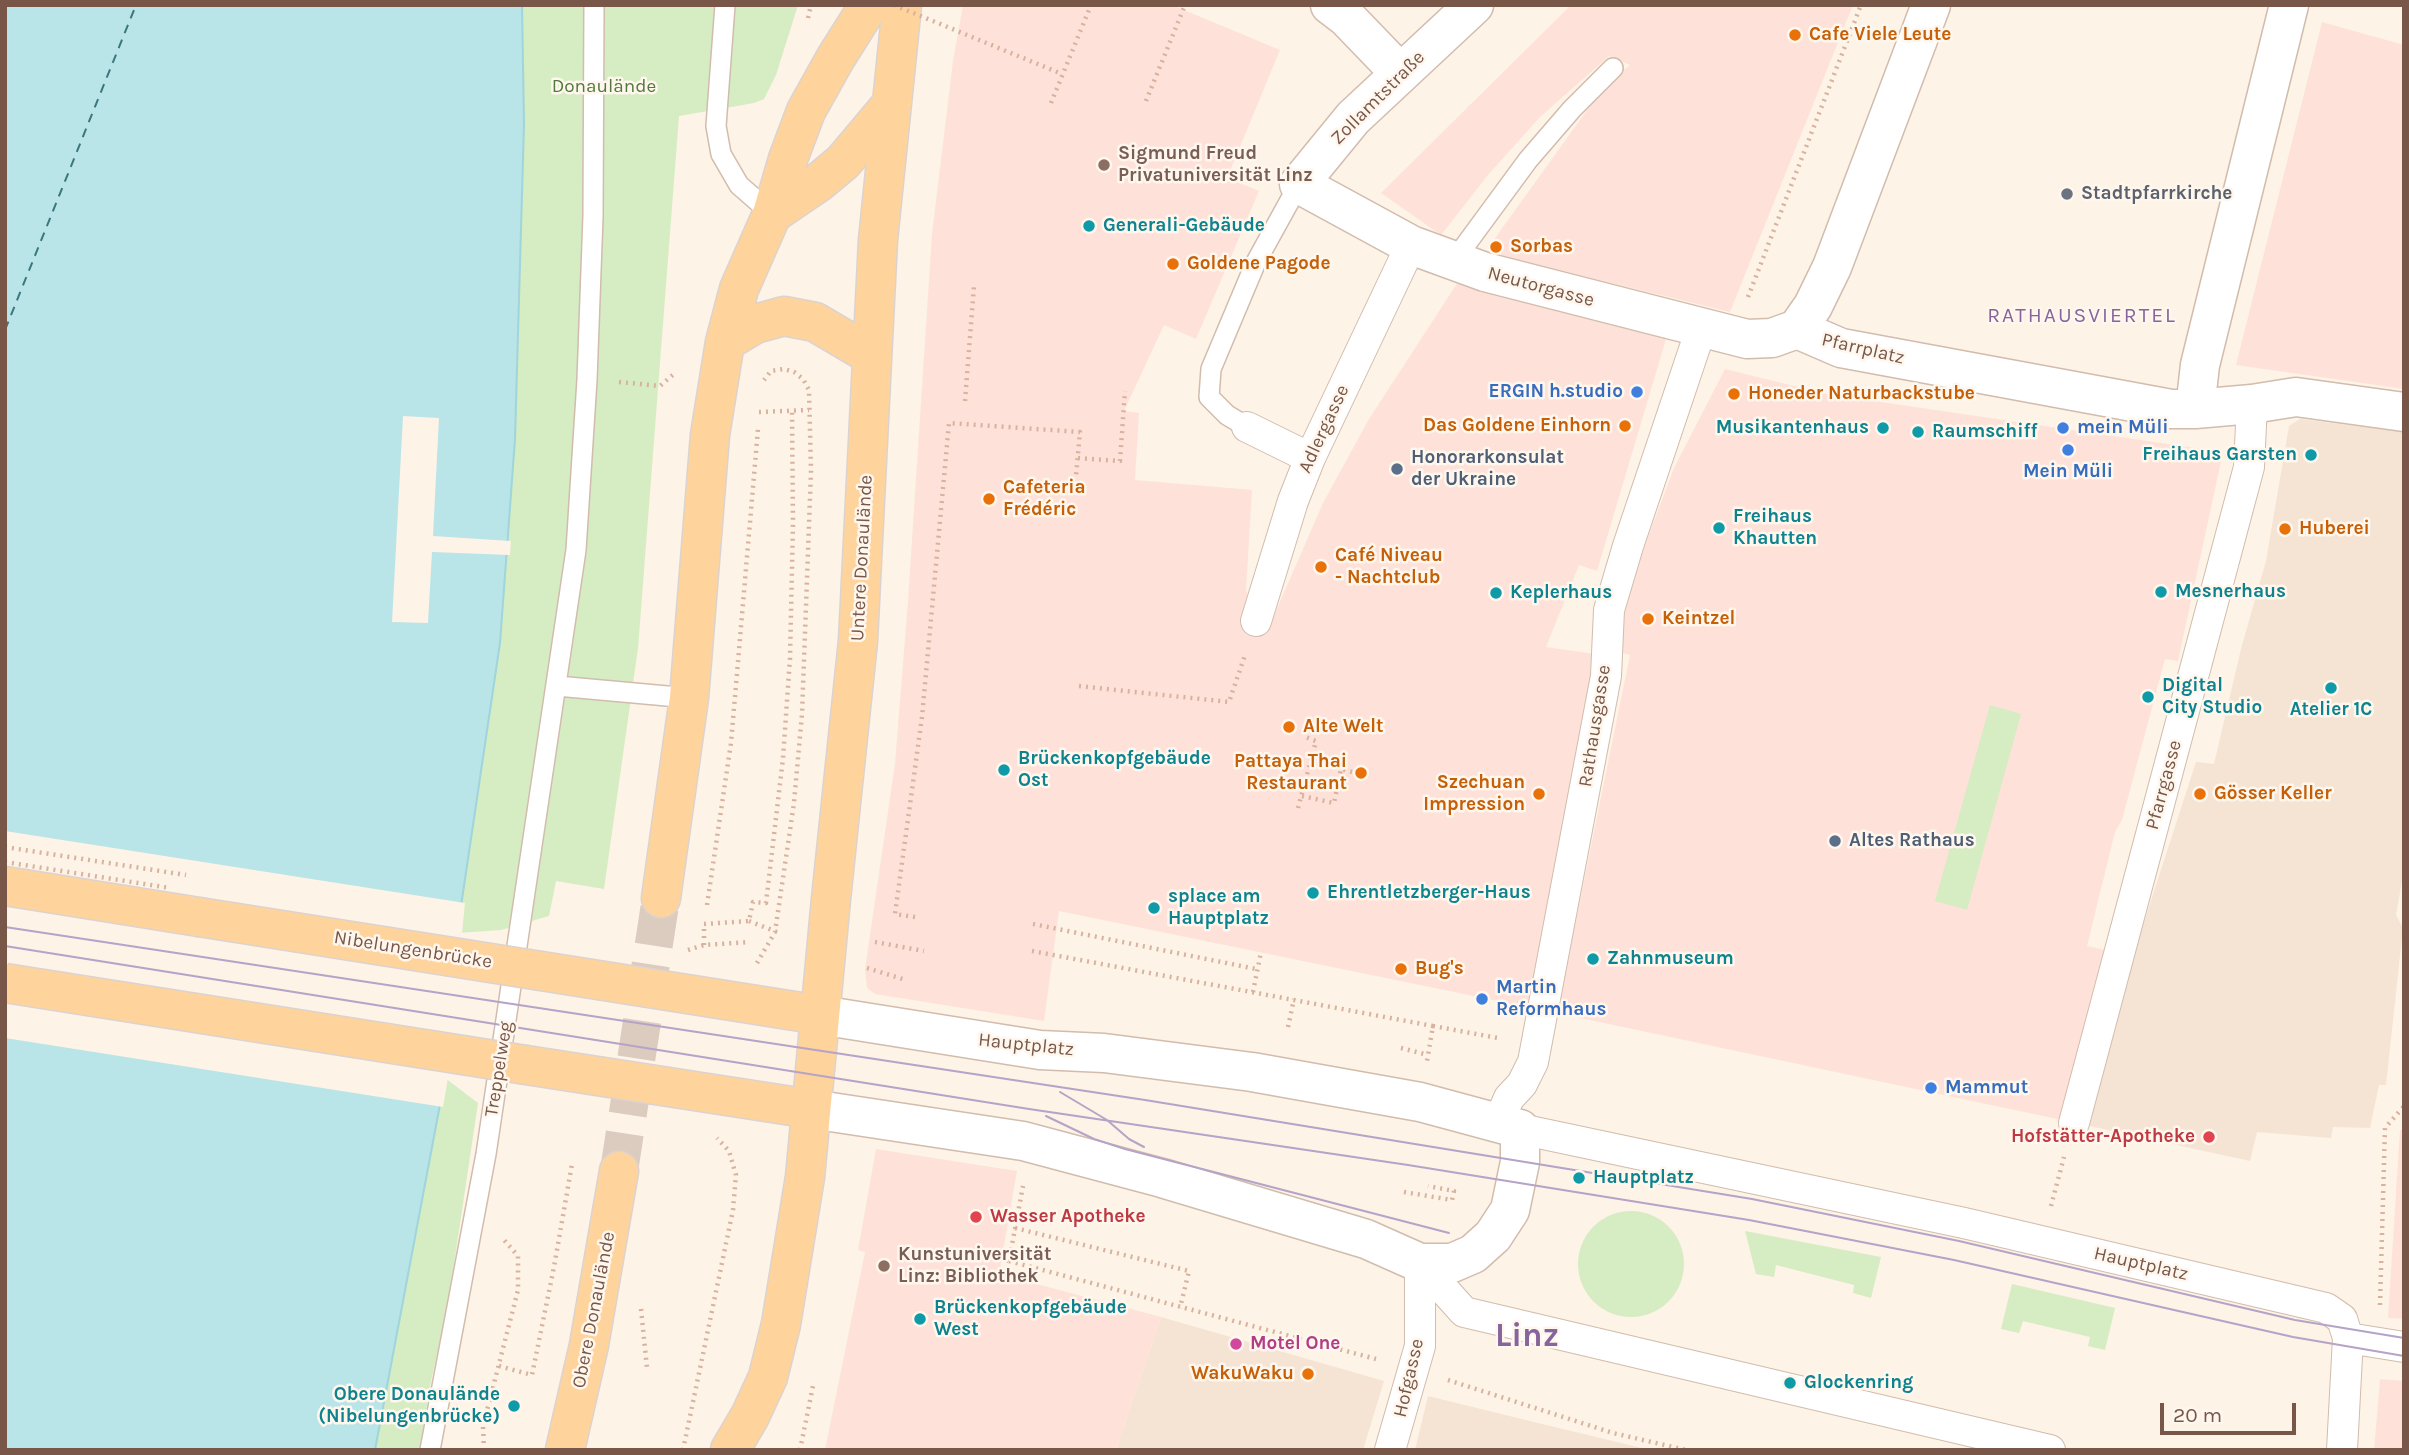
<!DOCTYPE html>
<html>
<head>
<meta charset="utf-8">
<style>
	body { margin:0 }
	#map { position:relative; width:2409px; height:1455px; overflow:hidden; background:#fdf3e6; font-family:Karla,sans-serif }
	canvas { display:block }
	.frame { position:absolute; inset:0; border:7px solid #785749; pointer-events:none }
	.scale { position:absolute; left:2160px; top:1403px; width:136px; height:32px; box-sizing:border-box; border:4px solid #785749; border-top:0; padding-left:9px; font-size:21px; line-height:24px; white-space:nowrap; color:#785749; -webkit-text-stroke:5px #fff7ed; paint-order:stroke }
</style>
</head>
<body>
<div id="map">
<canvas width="2409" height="1455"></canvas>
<div class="frame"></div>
<div class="scale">20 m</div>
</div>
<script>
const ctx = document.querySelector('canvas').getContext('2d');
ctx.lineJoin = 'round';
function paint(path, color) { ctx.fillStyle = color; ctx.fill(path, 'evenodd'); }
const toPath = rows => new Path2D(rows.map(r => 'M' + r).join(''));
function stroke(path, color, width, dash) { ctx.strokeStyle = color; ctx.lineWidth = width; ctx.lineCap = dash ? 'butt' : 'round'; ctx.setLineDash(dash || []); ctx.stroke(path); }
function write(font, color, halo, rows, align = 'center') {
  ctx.font = font + ' Karla,sans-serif'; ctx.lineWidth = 5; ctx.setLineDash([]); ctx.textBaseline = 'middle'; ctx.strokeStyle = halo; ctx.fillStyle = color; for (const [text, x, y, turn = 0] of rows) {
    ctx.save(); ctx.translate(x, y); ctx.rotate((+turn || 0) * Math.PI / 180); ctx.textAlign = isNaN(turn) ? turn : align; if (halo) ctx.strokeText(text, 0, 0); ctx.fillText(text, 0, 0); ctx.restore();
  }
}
paint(toPath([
	[2300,419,2404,432,2404,870,2396,915,2403,928,2386,1085,2379,1085,2370,1128,2333,1127,2331,1138,2257,1132,2250,1161,2085,1125,2133,956,2196,762,2214,764,2241,649,2266,561,2289,426],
	[1161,1317,1384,1381,1363,1450,1116,1450],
	[1428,1396,1538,1423,1650,1450,1415,1450]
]), '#f5e4d4');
paint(toPath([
	[963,5,1172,5,1280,50,1227,178,1259,191,1196,339,1164,325,1124,411,1139,413,1135,480,1252,490,1246,590,1256,620,1269,627,1323,503,1369,419,1458,282,1666,339,1597,571,1579,565,1546,647,1595,654,1532,1008,1059,911,1044,1021,875,994,867,988,865,969,895,764,908,601,932,234,953,61],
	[1571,5,1853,5,1730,312,1501,256,1495,238,1593,102,1613,79,1630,65,1609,56,1540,117,1488,175,1441,235,1381,193],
	[2322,22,2404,45,2404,389,2236,365],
	[1725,369,1826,394,2223,452,2178,661,2165,659,2122,820,2115,832,2087,946,2110,951,2062,1120,1557,1013,1630,655,1614,650,1639,561,1674,468],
	[2400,1130,2404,1130,2404,1319,2388,1318],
	[876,1149,1017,1171,999,1274,1161,1317,1116,1450,825,1450,865,1252,858,1250],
	[2380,1379,2404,1381,2404,1450,2374,1450]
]), '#fee2d9');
paint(toPath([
	[522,5,798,5,776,75,764,99,754,103,679,116,638,648,604,889,556,881,549,916,501,930,457,933,500,643,524,124],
	[1990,705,2021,714,1967,910,1935,901],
	[445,1078,478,1103,448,1304,430,1386,420,1450,375,1450],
	'1578 1264a53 53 0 1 1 106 0a53 53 0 1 1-106 0Z',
	[1745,1231,1881,1257,1871,1298,1853,1293,1854,1285,1776,1265,1774,1277,1756,1274],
	[2012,1284,2115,1308,2105,1350,2088,1346,2090,1337,2023,1321,2019,1333,2001,1329]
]), '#d6ecc3');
const water = toPath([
	[5,5,522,5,524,124,515,439,500,643,457,933,445,1078,375,1450,5,1450,5,5]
]);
paint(water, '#b9e4e8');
stroke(water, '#9fd5db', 2);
paint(toPath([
	[403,416,439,418,433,536,511,541,510,555,432,552,428,623,392,622],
	[5,831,465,903,448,1078,443,1107,5,1038]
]), '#fdf3e6');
stroke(toPath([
	[5,330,136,5]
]), '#3c777e', 2, [9, 7]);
stroke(toPath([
	[619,1171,661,898]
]), '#dcccbf', 38, [38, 19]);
const service = toPath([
	[725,5,716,126,721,154,739,185,772,214],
	[1453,262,1528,160,1572,109,1613,68],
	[1247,427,1227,415,1209,397,1211,369,1256,262,1299,184],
	[557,686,689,698],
	[430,1450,486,1154,576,550,587,380,593,216,594,5]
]);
const pedestrian = toPath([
	[1247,427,1310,458],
	[1256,621,1293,501,1310,458,1411,245],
	[1498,1123,1509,1098,1522,1084,1533,1062,1606,676,1609,610,1628,546,1701,329],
	[2074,1123,2249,467,2252,404],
	[1520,1129,1964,1223,2326,1308,2342,1319,2348,1338,2342,1450],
	[1420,1263,1464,1312,2050,1450],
	[2348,1338,2404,1347],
	[1390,1450,1420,1346,1420,1263]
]);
const minor = toPath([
	[1330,5,1347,18,1400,73],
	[1474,5,1353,118,1299,184,1411,245,1485,272,1747,339,1772,338,1797,329],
	[1797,329,1841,348,2171,409,2195,409,2252,404,2296,397,2404,412],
	[1797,329,1813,306,1832,267,1931,5],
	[2195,409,2200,365,2289,5],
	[811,1109,1023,1141,1162,1178,1366,1239,1420,1263,1452,1263,1473,1254,1493,1236,1510,1210,1520,1162,1520,1129,1420,1102,1252,1072,1104,1053,1040,1050,820,1015]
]);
const primary = toPath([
	[772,214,819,182,843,162,891,105],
	[725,342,755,324,784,316,815,322,871,355],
	[5,886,199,917],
	[661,898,689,698,710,435,725,342,739,289,772,214,788,159,806,111,835,59,869,5],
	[541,971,820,1015],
	[526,1065,811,1109],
	[565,1450,589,1345,619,1171],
	[730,1450,750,1416,768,1377,781,1324,805,1177,831,899,858,641,878,240,902,5]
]);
stroke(service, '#d2bcad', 22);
stroke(pedestrian, '#d2bcad', 32);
stroke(minor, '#d2bcad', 41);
stroke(primary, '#dcd3d0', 41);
stroke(toPath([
	[808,18,811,5],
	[1146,101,1185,5],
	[1051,103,1091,5],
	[1748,297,1861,5],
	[619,382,660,386,675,373],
	[965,401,974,286],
	[759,412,809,410],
	[1078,458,1120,461,1125,391],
	[1079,686,1229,702,1245,655],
	[1302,796,1334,803,1341,769,1352,772],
	[1298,808,1316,741,1303,736],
	[707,905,731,743,758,429],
	[915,917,895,914,922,717,949,423,1080,432,1076,476],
	[749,921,777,932],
	[1033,924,1256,969],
	[875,942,924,951],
	[704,945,704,924,749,921,753,902,766,903,783,758,790,658,793,524,792,411],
	[688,950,704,945,750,942],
	[1032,951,1433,1026,1427,1061],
	[757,963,775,932,794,803,802,714,811,471,809,390,803,379,794,372,784,369,771,371,764,380],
	[867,968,906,980],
	[1253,992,1261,952],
	[1433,1026,1498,1038],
	[1288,1027,1294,999],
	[1401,1048,1428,1055],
	[1404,1192,1452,1200,1454,1191,1428,1186],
	[2051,1206,2064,1157],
	[1015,1228,1189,1271,1180,1308],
	[1000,1258,1009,1261,1023,1186],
	[1009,1261,1376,1359],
	[2380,1305,2385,1128,2404,1106],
	[641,1309,647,1368],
	[499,1366,532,1375,554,1267,572,1164],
	[1448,1380,1613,1433,1686,1450],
	[484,1450,483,1426,518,1290,518,1256,504,1240],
	[683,1450,733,1210,736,1175,729,1151,717,1138],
	[800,1450,813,1386]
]), '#d9b29f', 4.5, [2, 5]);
stroke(service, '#fff', 19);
stroke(pedestrian, '#fff', 30);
stroke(minor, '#fff', 38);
stroke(primary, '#fed49c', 38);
stroke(toPath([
	[5,927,1145,1100,1752,1199,1959,1241,2295,1320,2404,1338],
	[5,946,1029,1109,1408,1165,1749,1220,1954,1260,2293,1337,2404,1356],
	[1060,1092,1107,1120,1129,1139,1144,1147],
	[1046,1116,1094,1139,1125,1149,1449,1233]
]), '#b5a3c8', 2);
const primaryBridge = toPath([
	[199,917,541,971],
	[5,983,526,1065]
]);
stroke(primaryBridge, '#dcd3d0', 41, []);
stroke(toPath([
	[894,5,1062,74],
	[5,847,186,875],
	[5,862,170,888]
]), '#d9b29f', 4.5, [2, 5]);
stroke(primaryBridge, '#fed49c', 38);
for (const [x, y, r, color] of [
	[1795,35,7,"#e8710a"],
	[1104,165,7,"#8d6e63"],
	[2067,194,7,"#6b7280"],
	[1089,226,7,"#0f9aa8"],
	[1496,247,7,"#e8710a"],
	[1173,264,7,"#e8710a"],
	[1637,392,7,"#3f7fe0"],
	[1734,394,7,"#e8710a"],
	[1625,426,7,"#e8710a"],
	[1883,428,7,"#0f9aa8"],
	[2063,428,7,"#3f7fe0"],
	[1918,432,7,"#0f9aa8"],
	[2068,450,7,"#3f7fe0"],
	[2311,455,7,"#0f9aa8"],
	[1397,469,7,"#5c6f8a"],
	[989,499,7,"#e8710a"],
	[1719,528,7,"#0f9aa8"],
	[2285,529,7,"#e8710a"],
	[1321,567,7,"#e8710a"],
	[2161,592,7,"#0f9aa8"],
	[1496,593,7,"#0f9aa8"],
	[1648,619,7,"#e8710a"],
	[2331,688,7,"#0f9aa8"],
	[2148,697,7,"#0f9aa8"],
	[1289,727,7,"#e8710a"],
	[1004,770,7,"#0f9aa8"],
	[1361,773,7,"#e8710a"],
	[1539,794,7,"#e8710a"],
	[2200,794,7,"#e8710a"],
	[1835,841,7,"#5c6f8a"],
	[1313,893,7,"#0f9aa8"],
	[1154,908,7,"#0f9aa8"],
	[1593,959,7,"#0f9aa8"],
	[1401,969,7,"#e8710a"],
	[1482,999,7,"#3f7fe0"],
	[1931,1088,7,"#3f7fe0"],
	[2209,1137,7,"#e0444e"],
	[1579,1178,7,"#0f9aa8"],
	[976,1217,7,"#e0444e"],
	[884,1266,7,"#8d6e63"],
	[920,1319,7,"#0f9aa8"],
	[1236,1344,7,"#d1479c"],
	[1308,1374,7,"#e8710a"],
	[1790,1383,7,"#0f9aa8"],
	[514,1406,7,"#0f9aa8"]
]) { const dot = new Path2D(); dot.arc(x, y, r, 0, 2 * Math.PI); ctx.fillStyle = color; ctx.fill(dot); stroke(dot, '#fff7ed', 2.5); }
write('bold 19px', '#c56008', '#fff7ed', [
	["Cafe Viele Leute",1809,35],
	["Sorbas",1510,247],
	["Goldene Pagode",1187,264],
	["Honeder Naturbackstube",1748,394],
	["Das Goldene Einhorn",1611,426,"right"],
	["Cafeteria",1003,488],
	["Frédéric",1003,510],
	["Huberei",2299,529],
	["Café Niveau",1335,556],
	["- Nachtclub",1335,578],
	["Keintzel",1662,619],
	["Alte Welt",1303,727],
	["Pattaya Thai",1347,762,"right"],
	["Restaurant",1347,784,"right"],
	["Szechuan",1525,783,"right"],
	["Impression",1525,805,"right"],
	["Gösser Keller",2214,794],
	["Bug's",1415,969],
	["WakuWaku",1294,1374,"right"]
], 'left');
write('19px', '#52793d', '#fff7ed', [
	["Donaulände",604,87]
]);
write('19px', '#785749', '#fff7ed', [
	["Zollamtstraße",1378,98,-45],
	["Neutorgasse",1541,287,15],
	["Pfarrplatz",1863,349,13],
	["Adlergasse",1324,429,-65],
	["Untere Donaulände",862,558,-87],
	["Rathausgasse",1595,726,-81],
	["Pfarrgasse",2164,785,-75],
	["Nibelungenbrücke",413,950,9],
	["Hauptplatz",1026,1045,6],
	["Treppelweg",499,1069,-81],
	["Hauptplatz",2141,1264,13],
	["Obere Donaulände",594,1310,-79],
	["Hofgasse",1409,1378,-77]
]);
write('bold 19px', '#785e54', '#fff7ed', [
	["Sigmund Freud",1118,154],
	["Privatuniversität Linz",1118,176],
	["Kunstuniversität",898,1255],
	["Linz: Bibliothek",898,1277]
], 'left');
write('bold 19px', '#5b616d', '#fff7ed', [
	["Stadtpfarrkirche",2081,194]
], 'left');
write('bold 19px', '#0d838f', '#fff7ed', [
	["Generali-Gebäude",1103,226],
	["Musikantenhaus",1869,428,"right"],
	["Raumschiff",1932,432],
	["Freihaus Garsten",2297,455,"right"],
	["Freihaus",1733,517],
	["Khautten",1733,539],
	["Mesnerhaus",2175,592],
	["Keplerhaus",1510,593],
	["Digital",2162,686],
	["City Studio",2162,708],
	["Atelier 1C",2331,710,"center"],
	["Brückenkopfgebäude",1018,759],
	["Ost",1018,781],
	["Ehrentletzberger-Haus",1327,893],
	["splace am",1168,897],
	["Hauptplatz",1168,919],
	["Zahnmuseum",1607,959],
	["Hauptplatz",1593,1178],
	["Brückenkopfgebäude",934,1308],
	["West",934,1330],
	["Glockenring",1804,1383],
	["Obere Donaulände",500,1395,"right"],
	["(Nibelungenbrücke)",500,1417,"right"]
], 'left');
write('bold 19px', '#366cbe', '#fff7ed', [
	["ERGIN h.studio",1623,392,"right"],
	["mein Müli",2077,428],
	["Mein Müli",2068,472,"center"],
	["Martin",1496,988],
	["Reformhaus",1496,1010],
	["Mammut",1945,1088]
], 'left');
write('bold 19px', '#4e5e75', '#fff7ed', [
	["Honorarkonsulat",1411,458],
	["der Ukraine",1411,480],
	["Altes Rathaus",1849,841]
], 'left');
write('bold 19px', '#be3a42', '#fff7ed', [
	["Hofstätter-Apotheke",2195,1137],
	["Wasser Apotheke",990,1217,"left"]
], 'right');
write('bold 19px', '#b23c85', '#fff7ed', [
	["Motel One",1250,1344]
], 'left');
ctx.letterSpacing = '2px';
write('21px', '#86649c', '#fff7ed', [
	["RATHAUSVIERTEL",2082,316]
]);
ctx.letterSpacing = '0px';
write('bold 33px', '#86649c', '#fff7ed', [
	["Linz",1527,1337]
]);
</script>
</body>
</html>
